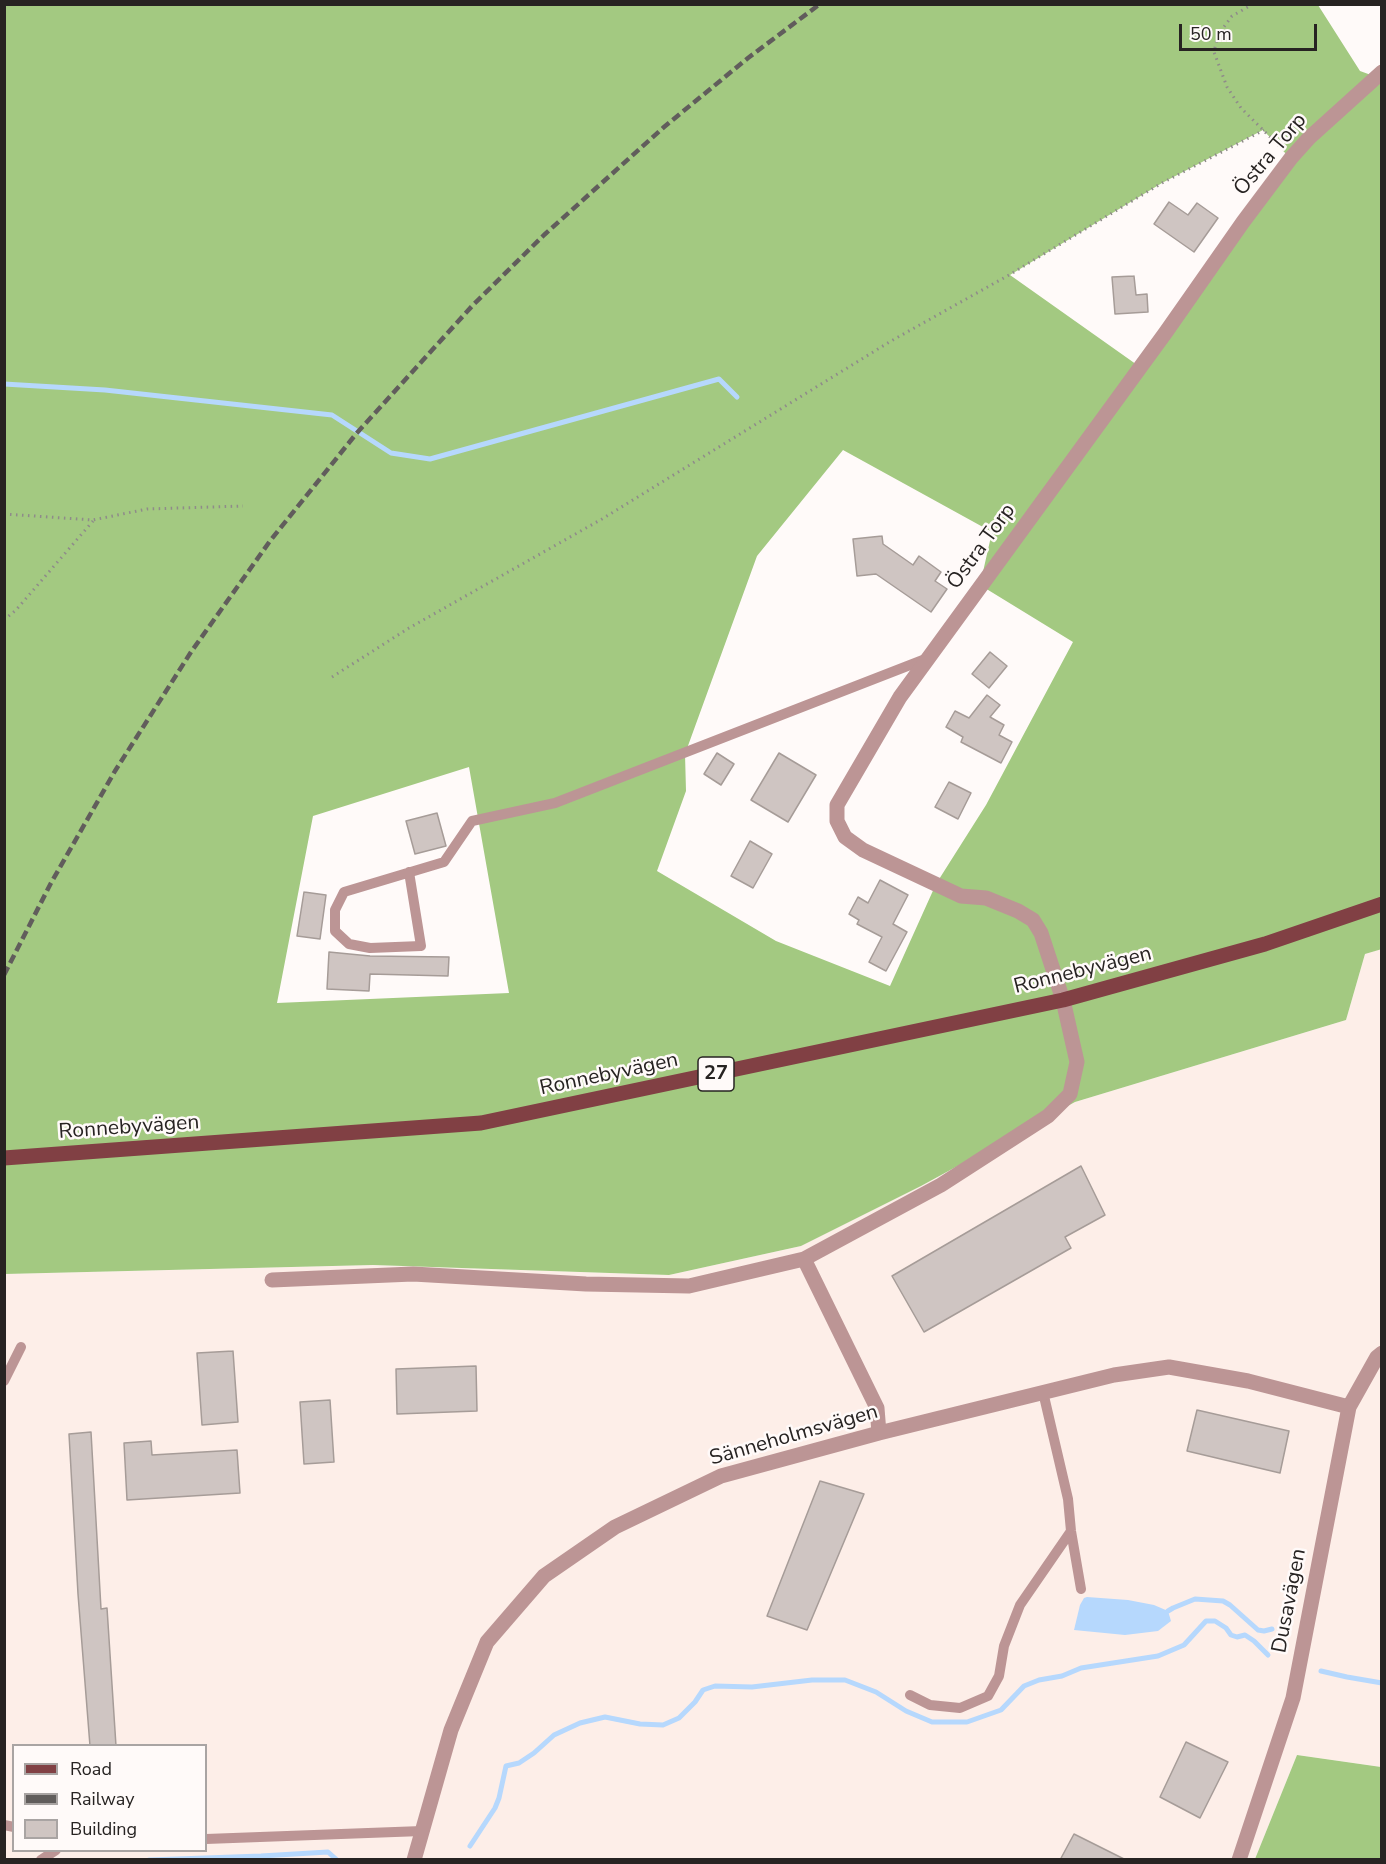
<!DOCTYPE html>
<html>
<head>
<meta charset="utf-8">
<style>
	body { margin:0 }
	#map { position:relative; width:1386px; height:1864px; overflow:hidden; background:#fffaf9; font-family:"Nunito Sans",sans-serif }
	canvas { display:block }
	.frame { position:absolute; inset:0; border:6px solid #272322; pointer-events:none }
	.legend { position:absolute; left:12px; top:1744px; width:195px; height:108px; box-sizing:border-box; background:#fffaf9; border:2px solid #a9a4a3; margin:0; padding:8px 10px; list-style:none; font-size:18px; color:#272322 }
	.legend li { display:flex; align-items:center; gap:12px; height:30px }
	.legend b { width:30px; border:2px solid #a9a4a3 }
	.scale { position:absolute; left:1179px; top:24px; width:138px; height:27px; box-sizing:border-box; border:3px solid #272322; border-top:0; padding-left:8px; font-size:18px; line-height:21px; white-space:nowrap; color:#272322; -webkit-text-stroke:4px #fffaf9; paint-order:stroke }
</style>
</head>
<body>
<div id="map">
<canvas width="1386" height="1864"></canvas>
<div class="frame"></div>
<ul class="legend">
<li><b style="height:8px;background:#814044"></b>Road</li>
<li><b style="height:8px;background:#615d5c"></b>Railway</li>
<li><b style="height:16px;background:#cfc5c2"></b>Building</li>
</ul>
<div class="scale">50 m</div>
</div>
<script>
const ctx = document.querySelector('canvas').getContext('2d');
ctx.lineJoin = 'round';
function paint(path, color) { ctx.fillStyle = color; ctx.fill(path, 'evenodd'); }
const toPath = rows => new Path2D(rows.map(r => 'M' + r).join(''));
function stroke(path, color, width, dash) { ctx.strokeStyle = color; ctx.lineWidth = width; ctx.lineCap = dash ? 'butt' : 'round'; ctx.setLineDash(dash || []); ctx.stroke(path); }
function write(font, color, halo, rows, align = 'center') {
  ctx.font = font + ' "Nunito Sans",sans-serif'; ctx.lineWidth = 5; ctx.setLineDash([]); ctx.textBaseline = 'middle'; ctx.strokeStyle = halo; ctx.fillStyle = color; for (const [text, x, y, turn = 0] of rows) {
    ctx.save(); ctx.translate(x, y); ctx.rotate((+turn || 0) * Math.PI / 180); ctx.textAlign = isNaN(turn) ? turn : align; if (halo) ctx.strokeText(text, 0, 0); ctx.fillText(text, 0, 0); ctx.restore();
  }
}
paint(toPath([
	[1381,949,1381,1767,1297,1755,1255,1859,5,1859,4,1274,373,1265,669,1275,801,1246,921,1186,1075,1102,1346,1020,1365,954],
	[14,1746,206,1746,206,1850,14,1850]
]), '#fdeee8');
paint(toPath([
	[4,5,1318,5,1360,71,1382,79,1382,949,1365,954,1346,1020,1075,1102,921,1186,801,1246,669,1275,373,1265,5,1274],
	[1263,130,1290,158,1140,367,1010,275,1162,183],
	[843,450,992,532,980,585,1073,642,986,805,936,884,890,986,776,941,657,871,686,791,685,754,757,556],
	[469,767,509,993,277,1003,313,816],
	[1297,1755,1381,1767,1381,1859,1255,1859]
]), '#a3c981');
paint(toPath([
	[1087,1597,1128,1600,1154,1605,1168,1611,1171,1621,1158,1631,1125,1635,1074,1630,1080,1605,1084,1598]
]), '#b6d8fd');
stroke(toPath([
	[4,384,105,390,332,415,391,453,430,459,719,379,737,397],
	[1168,1611,1173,1608,1195,1599,1223,1601,1230,1605,1258,1630,1264,1631,1272,1629],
	[1321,1671,1347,1677,1382,1683],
	[470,1846,495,1808,499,1798,506,1766,519,1763,534,1753,554,1735,580,1723,605,1717,640,1724,663,1725,679,1718,695,1702,703,1690,715,1686,752,1687,812,1680,845,1680,876,1692,906,1711,932,1722,967,1722,1001,1710,1024,1686,1039,1680,1062,1676,1081,1668,1158,1656,1184,1645,1206,1621,1215,1621,1226,1628,1231,1635,1237,1637,1245,1635,1254,1641,1268,1655],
	[149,1860,261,1856,328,1852,337,1860]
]), '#b6d8fd', 5);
const building = toPath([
	[1169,202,1188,215,1197,203,1218,218,1194,252,1154,224,1169,202],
	[1134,276,1136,295,1147,294,1148,312,1115,314,1112,277,1134,276],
	[882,536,883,544,913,565,919,556,941,572,935,581,947,589,931,612,876,574,857,576,853,539,882,536],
	[990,652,1007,666,989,688,972,674,990,652],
	[987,695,1000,705,990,717,1004,725,999,735,1012,742,1001,763,961,742,963,737,946,727,955,711,969,718,987,695],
	[717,753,734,764,721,785,704,774,717,753],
	[779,753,816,775,788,822,751,800,779,753],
	[949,782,971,793,958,819,935,807,949,782],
	[437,813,446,846,415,854,406,821,437,813],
	[750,841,772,854,753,888,731,876,750,841],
	[880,880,908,895,893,924,907,932,886,971,869,962,882,937,857,924,859,920,849,914,858,897,868,903,880,880],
	[304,892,326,895,320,939,297,936,304,892],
	[329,952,370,956,449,957,448,976,370,974,369,991,327,989,329,952],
	[1081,1166,1105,1215,1065,1237,1071,1248,924,1332,892,1276,1081,1166],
	[233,1351,238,1422,202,1425,197,1353,233,1351],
	[476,1366,477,1411,397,1414,396,1369,476,1366],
	[330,1400,334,1462,304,1464,300,1402,330,1400],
	[1197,1410,1289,1431,1280,1473,1187,1451,1197,1410],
	[91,1432,101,1609,107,1608,116,1746,90,1746,78,1594,69,1434,91,1432],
	[151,1441,152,1455,237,1450,240,1493,127,1500,124,1443,151,1441],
	[820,1481,864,1494,807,1630,767,1616,820,1481],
	[1186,1742,1228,1762,1200,1818,1160,1797,1186,1742],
	[1074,1834,1126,1860,1060,1860,1074,1834]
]);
paint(building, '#cfc5c2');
stroke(building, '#a69c98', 1.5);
stroke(toPath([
	[1253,4,1232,16,1218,35,1214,52,1227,87,1241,108,1281,148],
	[4,514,93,520,147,509,243,506],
	[4,620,16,610,93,521],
	[332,677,409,628,602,519,891,341,1009,275,1162,183,1264,130]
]), '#8f8b8a', 3, [1.5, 4.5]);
stroke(toPath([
	[409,872,421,946,370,948,349,944,335,931,335,910,344,892,444,862,472,821,555,803,928,658],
	[4,1381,21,1347],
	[1043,1392,1068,1499,1071,1531,1081,1589],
	[910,1695,930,1705,960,1708,988,1696,999,1676,1004,1646,1020,1605,1071,1531],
	[4,1825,14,1827],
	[206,1839,422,1831],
	[41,1860,56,1850]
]), '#bc9595', 10);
stroke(toPath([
	[804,1259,877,1408,879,1433],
	[272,1280,413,1274,586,1284,689,1286,804,1259,941,1185,1048,1116,1070,1094,1077,1062,1063,1000,1041,933,1033,920,1018,911,986,898,961,896,863,850,845,837,837,821,837,805,900,697,1166,332,1243,222,1291,158,1309,138,1382,72],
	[414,1860,451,1730,487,1642,544,1576,615,1527,721,1476,879,1433,1114,1375,1169,1367,1248,1381,1349,1407],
	[1239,1860,1293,1698,1349,1407,1377,1357,1382,1353]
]), '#bc9595', 15);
stroke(toPath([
	[4,1158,481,1123,1063,1000,1265,944,1382,904]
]), '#814044', 15);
stroke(toPath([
	[4,975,51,883,115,771,191,652,270,541,356,434,473,305,544,235,664,127,748,58,820,4]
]), '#615d5c', 4.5, [9, 4.5]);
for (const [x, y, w] of [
	[716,1074,36]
]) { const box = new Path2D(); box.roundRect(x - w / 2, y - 17, w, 34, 4.5); ctx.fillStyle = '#fffaf9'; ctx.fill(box); stroke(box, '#272322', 1.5); }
write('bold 20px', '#272322', null, [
	["27",716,1074]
]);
write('21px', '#272322', '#fffaf9', [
	["Östra Torp",1271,155,-50],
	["Östra Torp",982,547,-54],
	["Ronnebyvägen",1083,971,-14],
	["Ronnebyvägen",609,1075,-12],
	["Ronnebyvägen",129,1128,-4],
	["Sänneholmsvägen",794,1436,-16],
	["Dusavägen",1290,1601,-79]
]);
</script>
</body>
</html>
